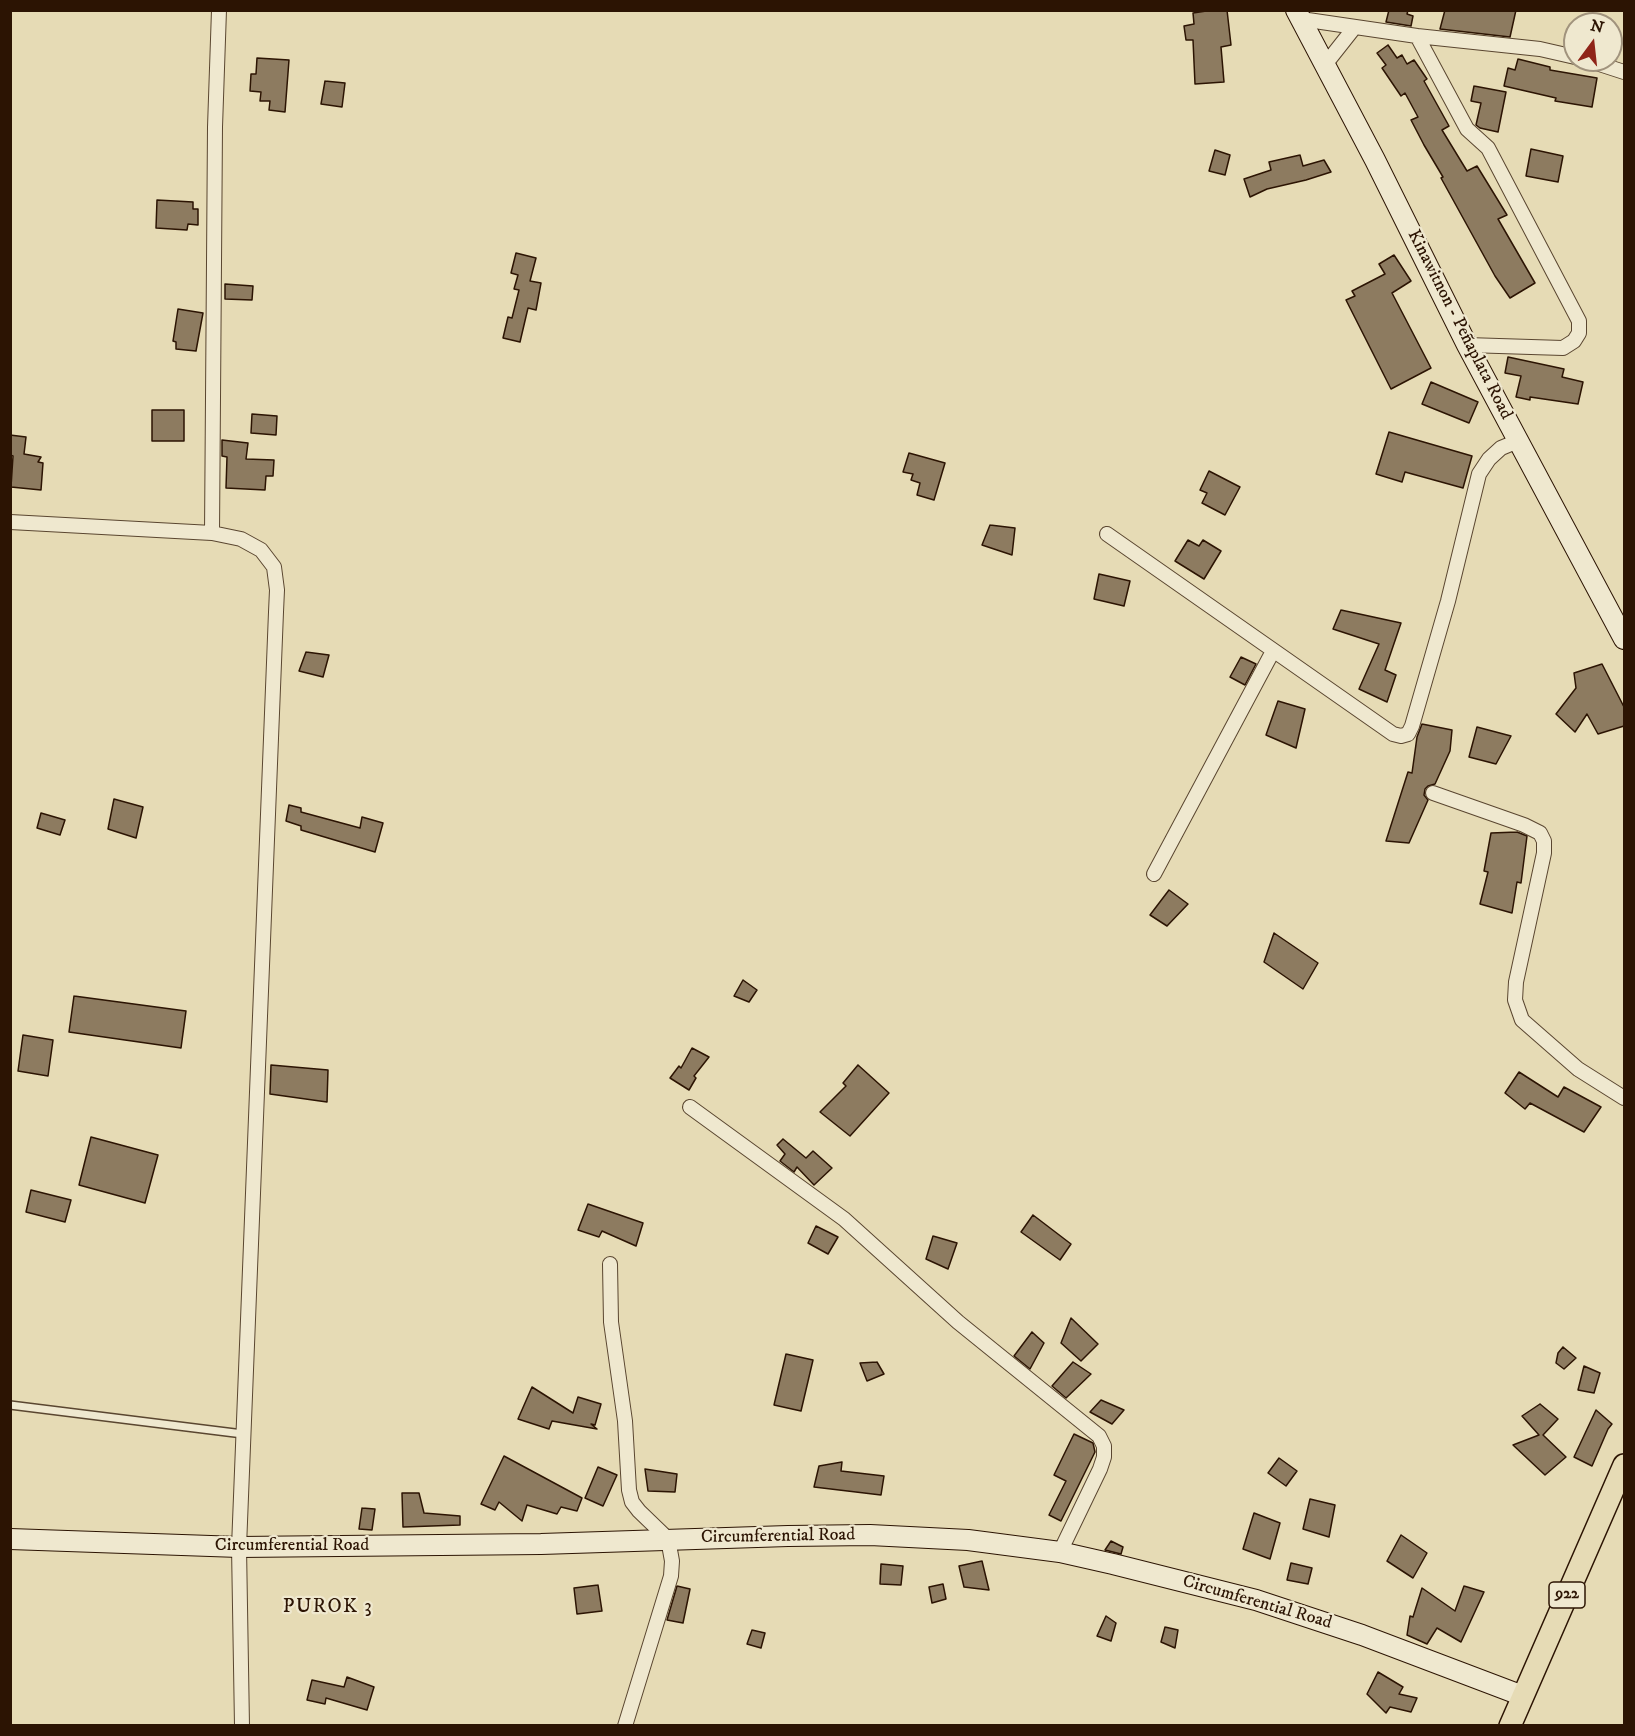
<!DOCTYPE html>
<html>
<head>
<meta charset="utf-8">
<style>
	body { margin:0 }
	#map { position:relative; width:1635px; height:1736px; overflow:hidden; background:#e6dbb5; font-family:"IM FELL DW Pica",serif }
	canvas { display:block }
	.frame { position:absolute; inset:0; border:12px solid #2c1403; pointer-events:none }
	.north { position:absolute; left:1563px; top:12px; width:60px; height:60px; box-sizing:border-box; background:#efe8cf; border:2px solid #a1937d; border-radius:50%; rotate:15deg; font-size:16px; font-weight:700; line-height:24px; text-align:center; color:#2c1403 }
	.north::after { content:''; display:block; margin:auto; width:21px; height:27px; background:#8f2418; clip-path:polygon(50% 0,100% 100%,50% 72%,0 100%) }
</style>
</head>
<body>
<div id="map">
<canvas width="1635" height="1736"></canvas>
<div class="frame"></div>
<div class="north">N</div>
</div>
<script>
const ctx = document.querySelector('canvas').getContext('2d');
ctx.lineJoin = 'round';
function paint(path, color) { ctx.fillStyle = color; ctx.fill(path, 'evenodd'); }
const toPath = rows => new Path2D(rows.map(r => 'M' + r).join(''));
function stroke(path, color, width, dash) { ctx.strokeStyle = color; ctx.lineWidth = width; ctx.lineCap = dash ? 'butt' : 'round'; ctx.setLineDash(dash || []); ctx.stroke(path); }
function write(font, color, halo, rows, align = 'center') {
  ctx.font = font + ' "IM FELL DW Pica",serif'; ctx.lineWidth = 4.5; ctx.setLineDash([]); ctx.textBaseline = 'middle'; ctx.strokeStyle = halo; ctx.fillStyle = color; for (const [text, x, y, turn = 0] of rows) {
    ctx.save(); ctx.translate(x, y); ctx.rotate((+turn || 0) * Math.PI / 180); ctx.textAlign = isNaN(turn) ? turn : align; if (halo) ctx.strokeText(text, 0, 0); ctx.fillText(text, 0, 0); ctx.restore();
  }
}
const building = toPath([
	[1213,10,1227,10,1231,45,1221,47,1224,82,1195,84,1193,40,1186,40,1184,26,1194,24,1193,13,1213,10],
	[1389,10,1408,10,1407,14,1413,16,1411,26,1386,22,1389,10],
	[1445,10,1516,10,1510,37,1440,29,1445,10],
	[1388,45,1397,58,1402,55,1407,64,1414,60,1427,79,1424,81,1449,126,1442,130,1467,171,1477,166,1507,215,1498,219,1535,283,1510,298,1495,276,1441,178,1443,177,1424,145,1411,120,1418,117,1405,93,1401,96,1382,68,1386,65,1377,53,1388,45],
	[257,58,289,60,285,112,269,110,270,101,260,101,261,92,250,91,251,74,256,74,257,58],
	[1518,59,1550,67,1550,70,1597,78,1592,107,1555,101,1556,98,1504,86,1508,68,1515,70,1518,59],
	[325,81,345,83,342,107,321,104,325,81],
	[1474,86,1506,92,1498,132,1480,128,1476,125,1481,103,1471,101,1474,86],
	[1531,149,1563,156,1558,182,1526,176,1531,149],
	[1215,150,1230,155,1225,175,1209,171,1215,150],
	[1300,155,1303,166,1324,160,1331,172,1306,180,1267,189,1250,197,1244,179,1271,170,1269,162,1300,155],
	[157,200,193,202,193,209,198,209,198,225,188,224,187,230,156,228,157,200],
	[516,253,536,258,530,281,541,283,536,310,528,308,520,342,503,338,508,317,512,318,519,290,514,289,518,275,511,273,516,253],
	[1394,255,1411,281,1392,293,1431,368,1391,389,1346,300,1355,296,1352,291,1385,274,1379,264,1394,255],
	[225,284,253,286,252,300,225,299,225,284],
	[178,309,203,313,196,351,176,349,176,342,173,341,178,309],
	[1508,357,1564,369,1562,377,1583,382,1578,404,1530,397,1530,400,1516,397,1521,376,1505,373,1508,357],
	[1431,382,1478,402,1469,423,1422,404,1431,382],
	[152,410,184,410,184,441,152,441,152,410],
	[252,414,277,416,276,435,251,433,252,414],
	[1389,432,1472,456,1463,488,1405,472,1402,482,1376,474,1389,432],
	[10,435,26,437,24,454,41,457,38,462,43,463,41,490,11,487,13,456,10,455,10,435],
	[222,440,248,443,246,459,274,460,273,476,266,476,265,490,226,488,227,457,222,456,222,440],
	[909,453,945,463,934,500,917,495,920,483,911,480,913,474,903,472,909,453],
	[1209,471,1240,487,1225,515,1202,503,1207,493,1200,490,1209,471],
	[990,525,1015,528,1012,555,982,545,990,525],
	[1188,540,1199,546,1203,540,1221,551,1204,579,1175,561,1188,540],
	[1099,574,1130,581,1124,606,1094,599,1099,574],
	[1341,610,1401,623,1385,670,1396,675,1387,702,1359,689,1379,644,1333,629,1341,610],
	[306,652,329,655,323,677,299,671,306,652],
	[1241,657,1256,664,1245,685,1230,677,1241,657],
	[1602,664,1624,707,1624,726,1598,734,1587,714,1575,732,1556,714,1576,688,1574,673,1602,664],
	[1278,701,1305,709,1296,748,1266,735,1278,701],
	[1422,724,1452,730,1450,751,1435,784,1428,786,1425,789,1424,795,1428,800,1409,843,1386,841,1408,772,1412,773,1417,737,1422,724],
	[1477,727,1511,736,1496,764,1469,757,1477,727],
	[114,799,143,807,136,838,108,829,114,799],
	[289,805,301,808,301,812,360,828,362,817,383,823,375,852,301,830,301,826,286,821,289,805],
	[41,813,65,820,60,835,37,828,41,813],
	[1517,832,1527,836,1521,883,1517,882,1512,913,1480,904,1488,872,1484,871,1491,833,1517,832],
	[1169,890,1188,904,1167,926,1150,915,1169,890],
	[1274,933,1318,963,1303,989,1264,962,1274,933],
	[743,980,757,990,749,1002,734,996,743,980],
	[74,996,186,1011,181,1048,69,1032,74,996],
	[23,1035,53,1040,48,1076,18,1071,23,1035],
	[692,1048,709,1057,694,1076,696,1078,689,1090,670,1078,679,1066,681,1068,692,1048],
	[271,1065,328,1070,327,1102,270,1094,271,1065],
	[858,1065,889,1093,850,1136,820,1112,846,1086,843,1083,858,1065],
	[1519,1072,1558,1097,1564,1087,1601,1107,1584,1132,1530,1103,1525,1109,1505,1093,1519,1072],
	[91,1137,158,1155,145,1203,79,1185,91,1137],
	[783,1139,806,1158,813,1151,832,1168,814,1185,797,1167,794,1172,780,1161,785,1154,777,1145,783,1139],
	[31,1190,71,1200,65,1222,26,1212,31,1190],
	[588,1204,643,1223,636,1246,602,1231,599,1237,578,1230,588,1204],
	[1033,1215,1071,1244,1060,1260,1021,1232,1033,1215],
	[816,1226,838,1237,828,1254,808,1243,816,1226],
	[933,1236,957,1243,948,1269,926,1259,933,1236],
	[1071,1318,1098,1344,1081,1361,1061,1343,1071,1318],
	[1032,1332,1044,1343,1030,1369,1014,1356,1032,1332],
	[1563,1347,1576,1358,1564,1369,1556,1363,1558,1353,1563,1347],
	[786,1354,813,1360,801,1411,774,1405,786,1354],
	[877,1362,884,1374,867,1381,860,1363,877,1362],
	[1073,1362,1091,1374,1066,1398,1052,1386,1073,1362],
	[1584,1366,1600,1373,1594,1393,1578,1390,1584,1366],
	[532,1387,573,1413,578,1397,601,1404,595,1425,591,1424,597,1429,552,1421,549,1429,518,1419,532,1387],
	[1101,1400,1124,1410,1112,1424,1090,1412,1101,1400],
	[1540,1404,1558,1419,1543,1435,1566,1457,1545,1475,1513,1445,1539,1435,1522,1416,1540,1404],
	[1596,1410,1612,1424,1608,1429,1592,1466,1574,1457,1596,1410],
	[1074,1434,1093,1443,1095,1452,1061,1521,1049,1515,1066,1481,1054,1475,1074,1434],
	[504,1456,582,1498,577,1511,561,1507,557,1514,527,1505,522,1521,499,1502,495,1510,481,1504,504,1456],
	[1279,1458,1297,1471,1286,1486,1268,1473,1279,1458],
	[842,1462,841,1471,884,1476,881,1495,814,1487,819,1466,842,1462],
	[598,1467,617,1475,603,1506,585,1498,598,1467],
	[645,1469,677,1474,675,1492,648,1491,645,1469],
	[402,1493,419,1493,424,1513,460,1516,460,1525,403,1527,402,1493],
	[1310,1499,1335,1505,1329,1537,1303,1529,1310,1499],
	[362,1508,375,1509,372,1530,359,1529,362,1508],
	[1254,1513,1280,1523,1270,1559,1243,1549,1254,1513],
	[1401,1535,1427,1553,1413,1578,1387,1561,1401,1535],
	[1111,1541,1123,1547,1121,1554,1105,1550,1111,1541],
	[982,1561,989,1590,964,1587,959,1566,982,1561],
	[1291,1563,1312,1568,1308,1584,1287,1580,1291,1563],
	[881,1564,903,1566,901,1585,880,1584,881,1564],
	[943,1584,946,1599,932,1603,929,1587,943,1584],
	[598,1585,602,1611,577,1614,574,1588,598,1585],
	[677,1586,690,1589,683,1623,667,1620,677,1586],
	[1464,1586,1484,1592,1461,1642,1437,1628,1427,1644,1407,1635,1410,1616,1413,1617,1422,1588,1455,1611,1464,1586],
	[1106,1616,1116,1623,1111,1641,1097,1636,1106,1616],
	[1165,1627,1178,1630,1175,1648,1161,1642,1165,1627],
	[752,1630,765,1633,761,1648,747,1644,752,1630],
	[1378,1672,1403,1687,1399,1694,1417,1698,1411,1712,1390,1707,1386,1713,1367,1694,1378,1672],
	[347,1677,374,1687,367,1710,326,1698,325,1704,307,1700,312,1680,344,1687,347,1677]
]);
paint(building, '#8d7b60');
stroke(building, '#2c1403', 1.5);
const lane = toPath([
	[10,1405,243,1434]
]);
const street = toPath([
	[1301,19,1417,36,1467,129,1488,148,1579,321,1579,333,1574,341,1563,348,1467,345],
	[1417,36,1540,49,1575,57],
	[1587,60,1624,72],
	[1324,66,1354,28],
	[10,522,212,533,241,539,261,550,274,567,277,590,276,612,239,1547,242,1726],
	[212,533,215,127,219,10],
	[1107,534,1393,734,1401,736,1408,734,1412,726,1448,601,1479,474,1489,459,1501,448,1518,441],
	[1433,793,1524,825,1540,833,1544,841,1544,853,1516,982,1515,1000,1522,1020,1578,1069,1624,1098],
	[1154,874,1273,651],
	[690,1107,844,1219,958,1322,1099,1436,1104,1446,1104,1457,1100,1469,1060,1552],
	[610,1264,611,1322,625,1421,629,1490,632,1502,639,1511,668,1539,672,1561,671,1576,625,1726]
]);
const secondary = toPath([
	[1296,10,1375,160,1467,345,1624,639],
	[10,1539,239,1547,541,1544,788,1536,870,1535,968,1540,1060,1552,1113,1564,1256,1600,1362,1635,1523,1696]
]);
const primary = toPath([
	[1510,1726,1624,1465]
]);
stroke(lane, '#5a4630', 10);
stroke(street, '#5a4630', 16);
stroke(secondary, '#2c1403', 22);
stroke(primary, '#2c1403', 24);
stroke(lane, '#efe8cf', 7);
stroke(street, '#efe8cf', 14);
stroke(secondary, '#efe8cf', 20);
stroke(primary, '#e6dbb5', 21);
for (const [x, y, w] of [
	[1567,1595,36]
]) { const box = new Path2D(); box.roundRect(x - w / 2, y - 13, w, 26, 4.5); ctx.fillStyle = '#efe8cf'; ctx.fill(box); stroke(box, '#2c1403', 1.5); }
write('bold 16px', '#2c1403', null, [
	["922",1567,1595]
]);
write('18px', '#2c1403', '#efe8cf', [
	["Kinawitnon - Peñaplata Road",1459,325,63],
	["Circumferential Road",778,1537,-1],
	["Circumferential Road",292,1546],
	["Circumferential Road",1257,1603,16]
]);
ctx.letterSpacing = '1.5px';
write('20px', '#2c1403', '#efe8cf', [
	["PUROK 3",328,1608]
]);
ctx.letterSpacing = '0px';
</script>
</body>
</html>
